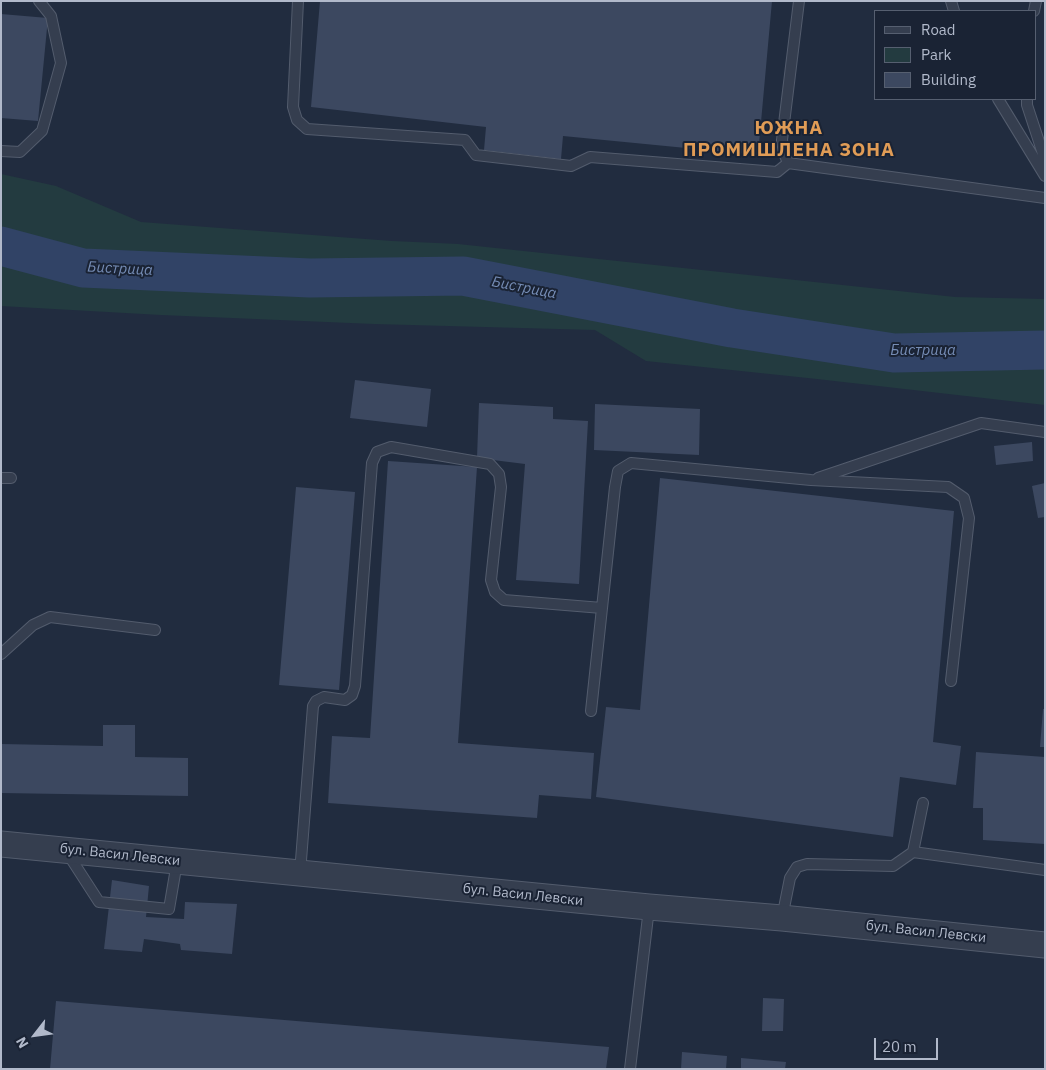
<!DOCTYPE html>
<html>
<head>
<meta charset="utf-8">
<style>
	body { margin:0 }
	#map { position:relative; width:1046px; height:1070px; overflow:hidden; background:#212c3f; font-family:"IBM Plex Sans",sans-serif }
	canvas { display:block }
	.frame { position:absolute; inset:0; border:2px solid #b1b9ca; pointer-events:none }
	.legend { position:absolute; left:874px; top:10px; width:162px; height:90px; box-sizing:border-box; background:#1a2334; border:1px solid #565f70; margin:0; padding:6px 9px; list-style:none; font-size:15px; color:#b1b9ca }
	.legend li { display:flex; align-items:center; gap:10px; height:25px }
	.legend b { width:25px; border:1px solid #565f70 }
	.north { position:absolute; left:10px; top:1010px; width:50px; height:50px; -webkit-text-stroke:4px #1a2334; paint-order:stroke; rotate:240deg; font-size:14px; font-weight:700; line-height:20px; text-align:center; color:#b1b9ca }
	.north::after { content:''; display:block; margin:auto; width:18px; height:22px; background:#b1b9ca; clip-path:polygon(50% 0,100% 100%,50% 72%,0 100%) }
	.scale { position:absolute; left:874px; top:1038px; width:64px; height:22px; box-sizing:border-box; border:2px solid #b1b9ca; border-top:0; padding-left:6px; font-size:15px; line-height:18px; white-space:nowrap; color:#b1b9ca; -webkit-text-stroke:4px #1a2334; paint-order:stroke }
</style>
</head>
<body>
<div id="map">
<canvas width="1046" height="1070"></canvas>
<div class="frame"></div>
<ul class="legend">
<li><b style="height:6px;background:#353e4f"></b>Road</li>
<li><b style="height:14px;background:#233b40"></b>Park</li>
<li><b style="height:14px;background:#3c4860"></b>Building</li>
</ul>
<div class="north">N</div>
<div class="scale">20 m</div>
</div>
<script>
const ctx = document.querySelector('canvas').getContext('2d');
ctx.lineJoin = 'round';
function paint(path, color) { ctx.fillStyle = color; ctx.fill(path, 'evenodd'); }
const toPath = rows => new Path2D(rows.map(r => 'M' + r).join(''));
function stroke(path, color, width, dash) { ctx.strokeStyle = color; ctx.lineWidth = width; ctx.lineCap = dash ? 'butt' : 'round'; ctx.setLineDash(dash || []); ctx.stroke(path); }
function write(font, color, halo, rows, align = 'center') {
  ctx.font = font + ' "IBM Plex Sans",sans-serif'; ctx.lineWidth = 4; ctx.setLineDash([]); ctx.textBaseline = 'middle'; ctx.strokeStyle = halo; ctx.fillStyle = color; for (const [text, x, y, turn = 0] of rows) {
    ctx.save(); ctx.translate(x, y); ctx.rotate((+turn || 0) * Math.PI / 180); ctx.textAlign = isNaN(turn) ? turn : align; if (halo) ctx.strokeText(text, 0, 0); ctx.fillText(text, 0, 0); ctx.restore();
  }
}
paint(toPath([
	[1,174,56,186,141,222,392,241,458,244,955,297,1045,299,1045,405,817,379,646,361,595,330,374,324,161,315,1,306]
]), '#233b40');
stroke(toPath([
	[1,246,83,268,310,278,463,276,732,328,894,353,1045,350]
]), '#314366', 39);
paint(toPath([
	[320,1,772,1,758,155,563,136,561,159,484,150,486,127,311,107],
	[1,14,48,18,38,121,1,118],
	[355,380,431,389,427,427,350,418],
	[479,403,553,407,553,419,588,421,579,584,516,580,525,464,477,458],
	[595,404,700,409,699,455,594,450],
	[1032,442,1033,461,996,465,994,446],
	[388,461,477,467,458,743,594,753,591,799,539,795,537,818,328,803,332,736,370,738],
	[660,478,954,511,933,742,961,746,956,785,900,777,893,837,596,797,606,707,640,710],
	[1045,483,1045,517,1038,518,1032,486],
	[296,487,355,492,339,690,279,685],
	[1043,709,1045,709,1045,747,1040,747],
	[103,725,135,725,135,757,188,758,188,796,1,793,1,744,103,746],
	[976,752,1045,757,1045,844,983,840,983,808,973,808],
	[112,880,149,886,146,917,184,919,185,902,237,904,232,954,181,950,180,944,144,939,142,952,104,949],
	[763,998,784,999,783,1031,762,1031],
	[56,1001,609,1047,606,1069,50,1069],
	[682,1052,727,1056,726,1069,681,1069],
	[741,1058,786,1062,785,1069,741,1069]
]), '#3c4860');
const service = toPath([
	[298,1,293,107,297,120,307,129,465,140,476,155,571,166,590,157,777,172,788,163],
	[799,1,782,140,784,153,788,163,1045,198],
	[951,1,954,11],
	[1034,11,1036,1],
	[998,99,1045,176],
	[1027,99,1027,105,1045,160],
	[1,151,20,152,42,131,61,63,51,16,39,1],
	[1,478,11,478],
	[818,478,981,423,1045,432],
	[1,654,33,625,50,617,155,630],
	[591,711,602,608],
	[913,852,1045,870],
	[68,854,99,902,169,909,177,862],
	[300,873,313,706,316,701,324,697,345,700,352,695,355,686,372,463,377,452,391,447,490,464,499,474,501,487,491,580,495,592,504,600,602,608,615,487,618,471,631,463,811,480,948,487,964,498,969,518,951,681],
	[782,918,790,878,797,867,807,864,893,866,913,852,923,803],
	[630,1069,649,908]
]);
const tertiary = toPath([
	[1,844,649,907,782,918,1045,945]
]);
stroke(service, '#535c6d', 12);
stroke(tertiary, '#535c6d', 27);
stroke(service, '#353e4f', 10);
stroke(tertiary, '#353e4f', 25);
write('14px', '#b1b9ca', '#1a2334', [
	["бул. Васил Левски",120,855,6],
	["бул. Васил Левски",523,895,6],
	["бул. Васил Левски",926,932,6]
]);
write('italic 15px', '#758cb5', '#1a2334', [
	["Бистрица",120,269,3],
	["Бистрица",524,288,11],
	["Бистрица",923,351]
]);
ctx.letterSpacing = '1px';
write('bold 19px', '#e09c56', '#1a2334', [
	["ЮЖНА",789,129],
	["ПРОМИШЛЕНА ЗОНА",789,151]
]);
ctx.letterSpacing = '0px';
</script>
</body>
</html>
